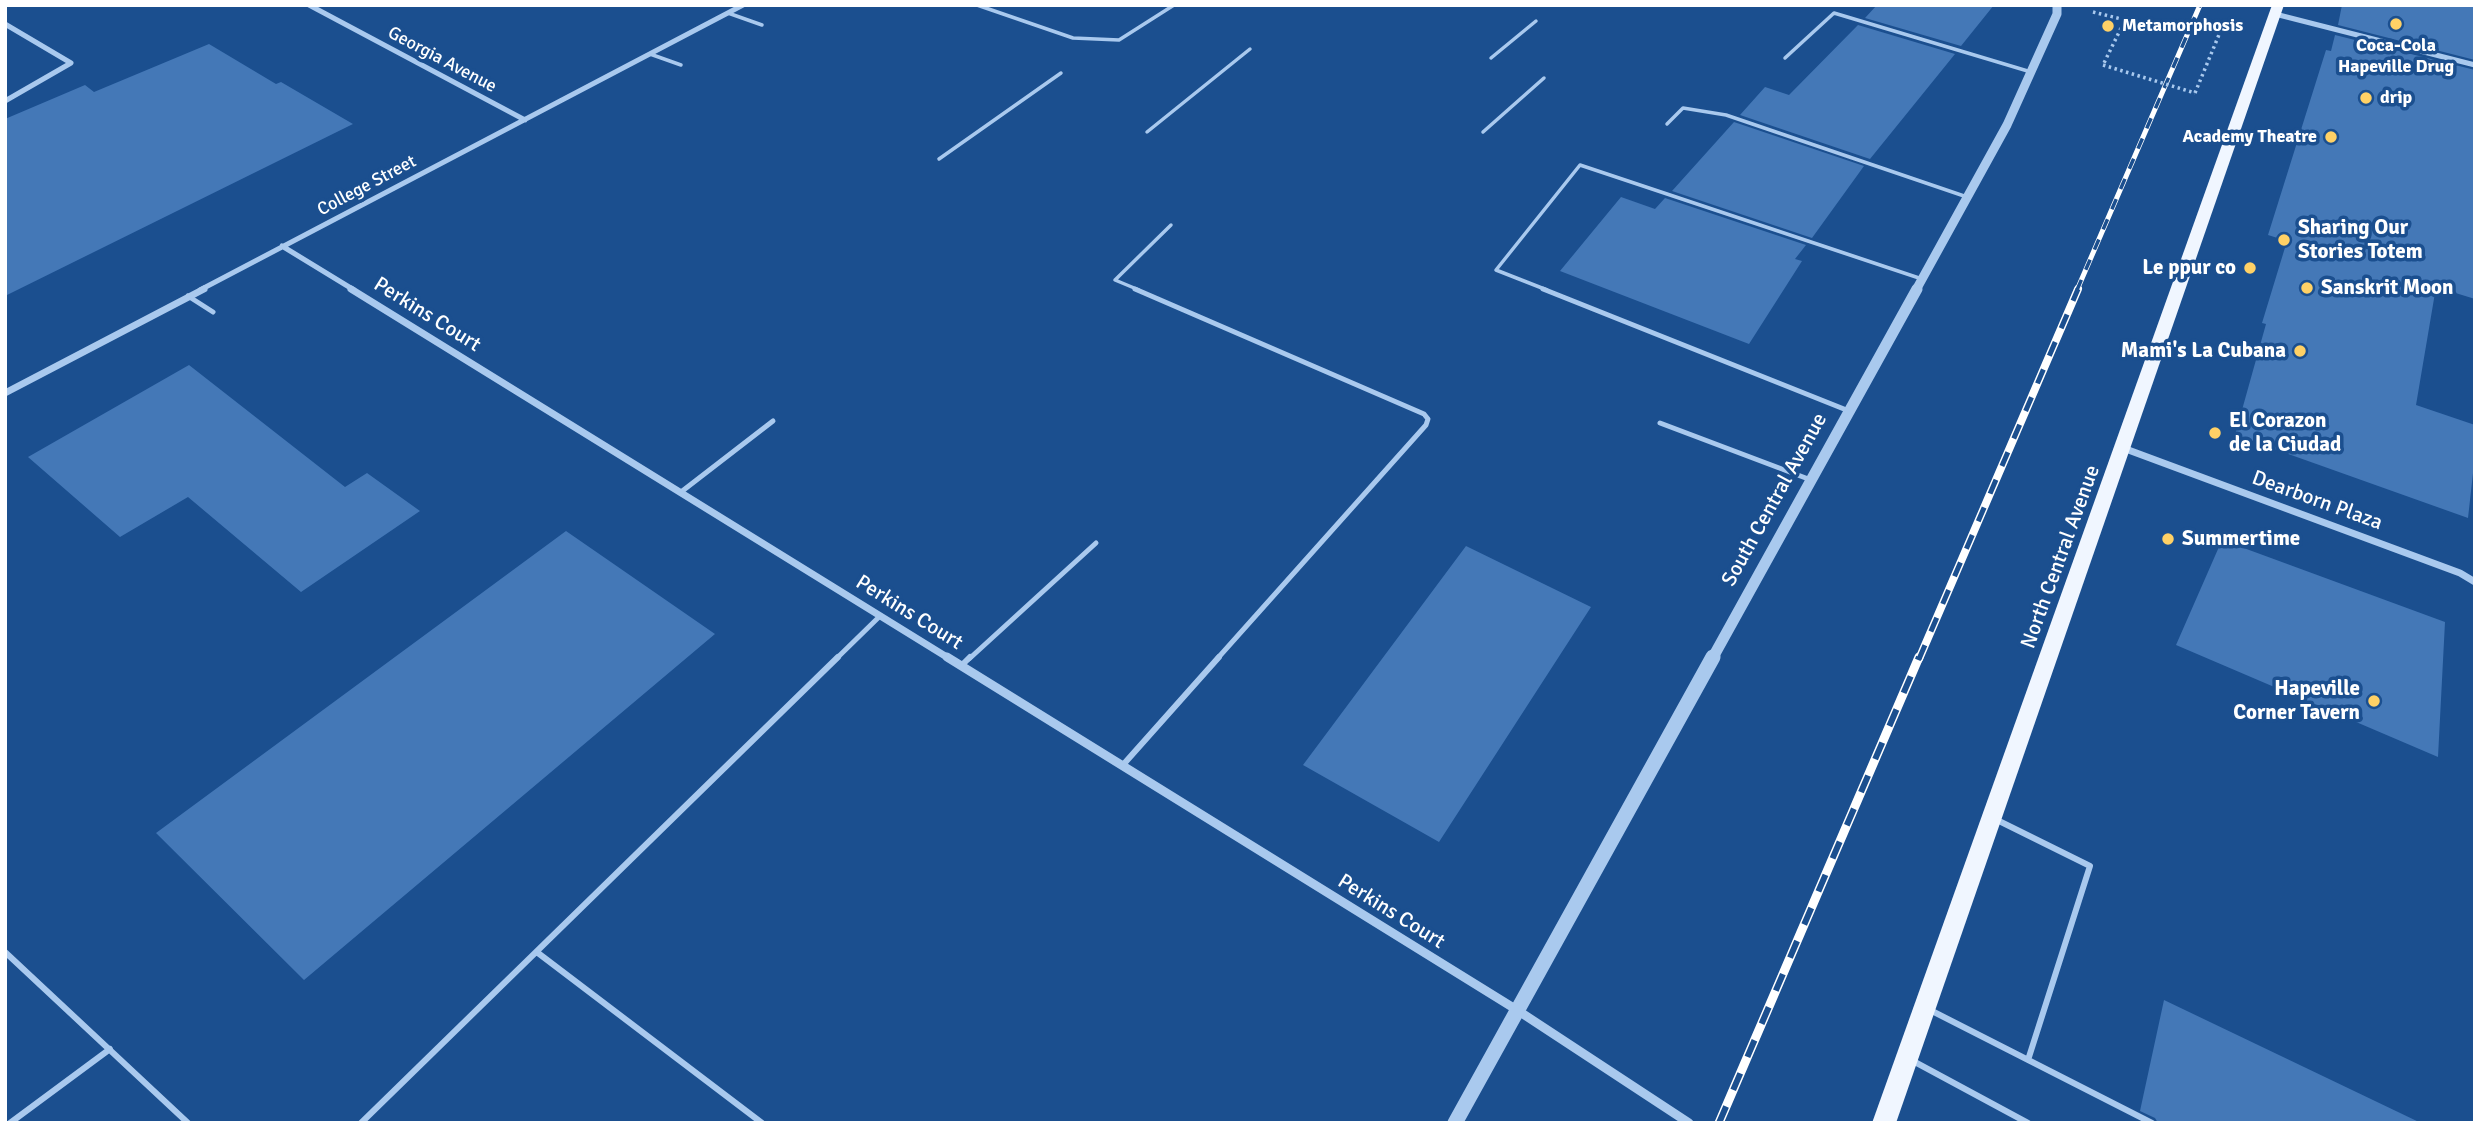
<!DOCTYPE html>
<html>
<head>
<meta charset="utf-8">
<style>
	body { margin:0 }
	#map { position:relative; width:2480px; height:1128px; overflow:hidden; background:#1b4f8f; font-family:Signika,sans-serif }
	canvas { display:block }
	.frame { position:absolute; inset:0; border:7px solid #fff; pointer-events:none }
</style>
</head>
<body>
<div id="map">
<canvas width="2480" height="1128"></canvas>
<div class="frame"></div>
</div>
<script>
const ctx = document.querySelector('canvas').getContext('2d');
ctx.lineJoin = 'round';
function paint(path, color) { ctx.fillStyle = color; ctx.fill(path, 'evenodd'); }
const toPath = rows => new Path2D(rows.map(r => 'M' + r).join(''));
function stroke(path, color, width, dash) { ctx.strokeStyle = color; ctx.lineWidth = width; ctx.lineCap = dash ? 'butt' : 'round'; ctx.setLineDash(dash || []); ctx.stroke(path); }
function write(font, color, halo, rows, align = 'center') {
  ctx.font = font + ' Signika,sans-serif'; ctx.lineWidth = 7; ctx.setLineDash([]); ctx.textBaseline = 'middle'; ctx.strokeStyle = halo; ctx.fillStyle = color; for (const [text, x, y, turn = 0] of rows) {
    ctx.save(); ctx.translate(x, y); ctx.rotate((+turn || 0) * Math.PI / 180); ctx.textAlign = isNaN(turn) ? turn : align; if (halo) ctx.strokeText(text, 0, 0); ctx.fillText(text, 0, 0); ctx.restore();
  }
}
paint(toPath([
	[1877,5,1994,5,1961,46,1865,18],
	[2342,5,2475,5,2475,60,2338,25],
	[1858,25,1955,54,1870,159,1740,115,1765,87,1789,95],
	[2335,35,2475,70,2475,299,2436,287,2416,405,2475,425,2475,455,2468,518,2235,435,2266,324,2262,323,2287,241,2268,235,2326,50,2331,51],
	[209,44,276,84,281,82,353,124,5,296,5,119,85,85,94,92],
	[1734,122,1864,166,1812,238,1672,191],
	[1621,197,1655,209,1665,198,1806,245,1795,259,1802,261,1749,344,1560,271],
	[189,365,345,487,367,473,420,511,301,592,188,497,120,537,28,457],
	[566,531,715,634,304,980,156,833],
	[2222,540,2445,622,2438,757,2176,645],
	[1466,546,1591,607,1439,842,1303,765],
	[2164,1000,2421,1123,2158,1123,2155,1118,2140,1111]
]), '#4478b7');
stroke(toPath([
	[2093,12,2125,20,2103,65],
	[2195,93,2223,25,2229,27]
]), '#a9c9ee', 3.5, [2.5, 3.5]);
stroke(toPath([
	[977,5,1073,38,1119,40,1174,5],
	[728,13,762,25],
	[650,54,681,65],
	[1491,58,1536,21],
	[1785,58,1834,13,2031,72],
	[1667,124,1683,108,1726,115,1967,197],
	[1147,132,1250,49],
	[1483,132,1544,78],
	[939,159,1061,73],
	[1139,290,1115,280,1171,225],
	[1547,290,1496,270,1580,165,1922,279]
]), '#a9c9ee', 3.5);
stroke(toPath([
	[1135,289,1424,414,1428,419,1426,425,1217,659],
	[1543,289,1849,411],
	[188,296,213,312],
	[1660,423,1811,480],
	[681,492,773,421],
	[836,659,880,616],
	[969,659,1096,543]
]), '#a9c9ee', 5);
stroke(toPath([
	[961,666,970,657],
	[1122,766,1219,657],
	[1995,819,2090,866,2028,1060],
	[5,952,188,1123],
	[538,953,762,1123],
	[1930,1010,2152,1123],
	[1913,1061,2028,1123],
	[10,1123,110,1049],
	[361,1123,838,657]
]), '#a9c9ee', 6);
stroke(toPath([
	[309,5,525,120],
	[2275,14,2475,65],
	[5,24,71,63,5,101],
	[282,246,354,290],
	[200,290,743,5]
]), '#a9c9ee', 5);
stroke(toPath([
	[351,289,950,659],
	[5,393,204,289],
	[2123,448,2460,573,2475,582]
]), '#a9c9ee', 7);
stroke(toPath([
	[947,657,1517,1010,1689,1123]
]), '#a9c9ee', 9);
stroke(toPath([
	[1916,290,2007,125,2057,14,2057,5]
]), '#a9c9ee', 9);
stroke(toPath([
	[1712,659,1917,289]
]), '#a9c9ee', 11);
stroke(toPath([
	[1455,1123,1713,657]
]), '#a9c9ee', 15);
paint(toPath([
	[2272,5,2284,5,1896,1123,1872,1123,2272,5]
]), '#f0f6ff');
const railFar2 = toPath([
	[2077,290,2200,5]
]);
const railFar1 = toPath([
	[1919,659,2078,289]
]);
const rail = toPath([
	[1719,1123,1919,657]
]);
stroke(railFar2, '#fff', 5);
stroke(railFar1, '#fff', 8);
stroke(rail, '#fff', 9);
stroke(railFar2, '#1b4f8f', 3.5, [11]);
stroke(railFar1, '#1b4f8f', 5, [15]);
stroke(rail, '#1b4f8f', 6, [18]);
stroke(toPath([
	[2103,65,2195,93]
]), '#a9c9ee', 3.5, [2.5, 3.5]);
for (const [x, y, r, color] of [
	[2396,24,7,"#ffd166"],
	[2108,26,7,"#ffd166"],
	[2366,98,7,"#ffd166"],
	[2331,137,7,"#ffd166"],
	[2284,240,7,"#ffd166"],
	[2250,268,7,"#ffd166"],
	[2307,288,7,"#ffd166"],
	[2300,351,7,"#ffd166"],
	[2215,433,7,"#ffd166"],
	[2168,539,7,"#ffd166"],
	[2374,701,7,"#ffd166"]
]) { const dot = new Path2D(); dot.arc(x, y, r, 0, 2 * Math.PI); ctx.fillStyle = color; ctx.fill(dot); stroke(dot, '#1b4f8f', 2.5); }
write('bold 18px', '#fff', '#1b4f8f', [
	["Metamorphosis",2122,26],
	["Coca-Cola",2396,46,"center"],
	["Hapeville Drug",2396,67,"center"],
	["drip",2380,98],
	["Academy Theatre",2317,137,"right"]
], 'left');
write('18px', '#fff', '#1b4f8f', [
	["Georgia Avenue",442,60,28],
	["College Street",367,186,-28]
]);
write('bold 21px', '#fff', '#1b4f8f', [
	["Sharing Our",2298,228],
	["Stories Totem",2298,252],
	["Le ppur co",2236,268,"right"],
	["Sanskrit Moon",2321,288],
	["Mami's La Cubana",2286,351,"right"],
	["El Corazon",2229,421],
	["de la Ciudad",2229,445],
	["Summertime",2182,539],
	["Hapeville",2360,689,"right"],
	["Corner Tavern",2360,713,"right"]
], 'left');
write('21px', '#fff', '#1b4f8f', [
	["Perkins Court",427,315,32],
	["South Central Avenue",1775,500,-61],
	["Dearborn Plaza",2317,501,20],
	["North Central Avenue",2061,557,-70],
	["Perkins Court",909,613,32],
	["Perkins Court",1391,912,32]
]);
</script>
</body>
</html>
